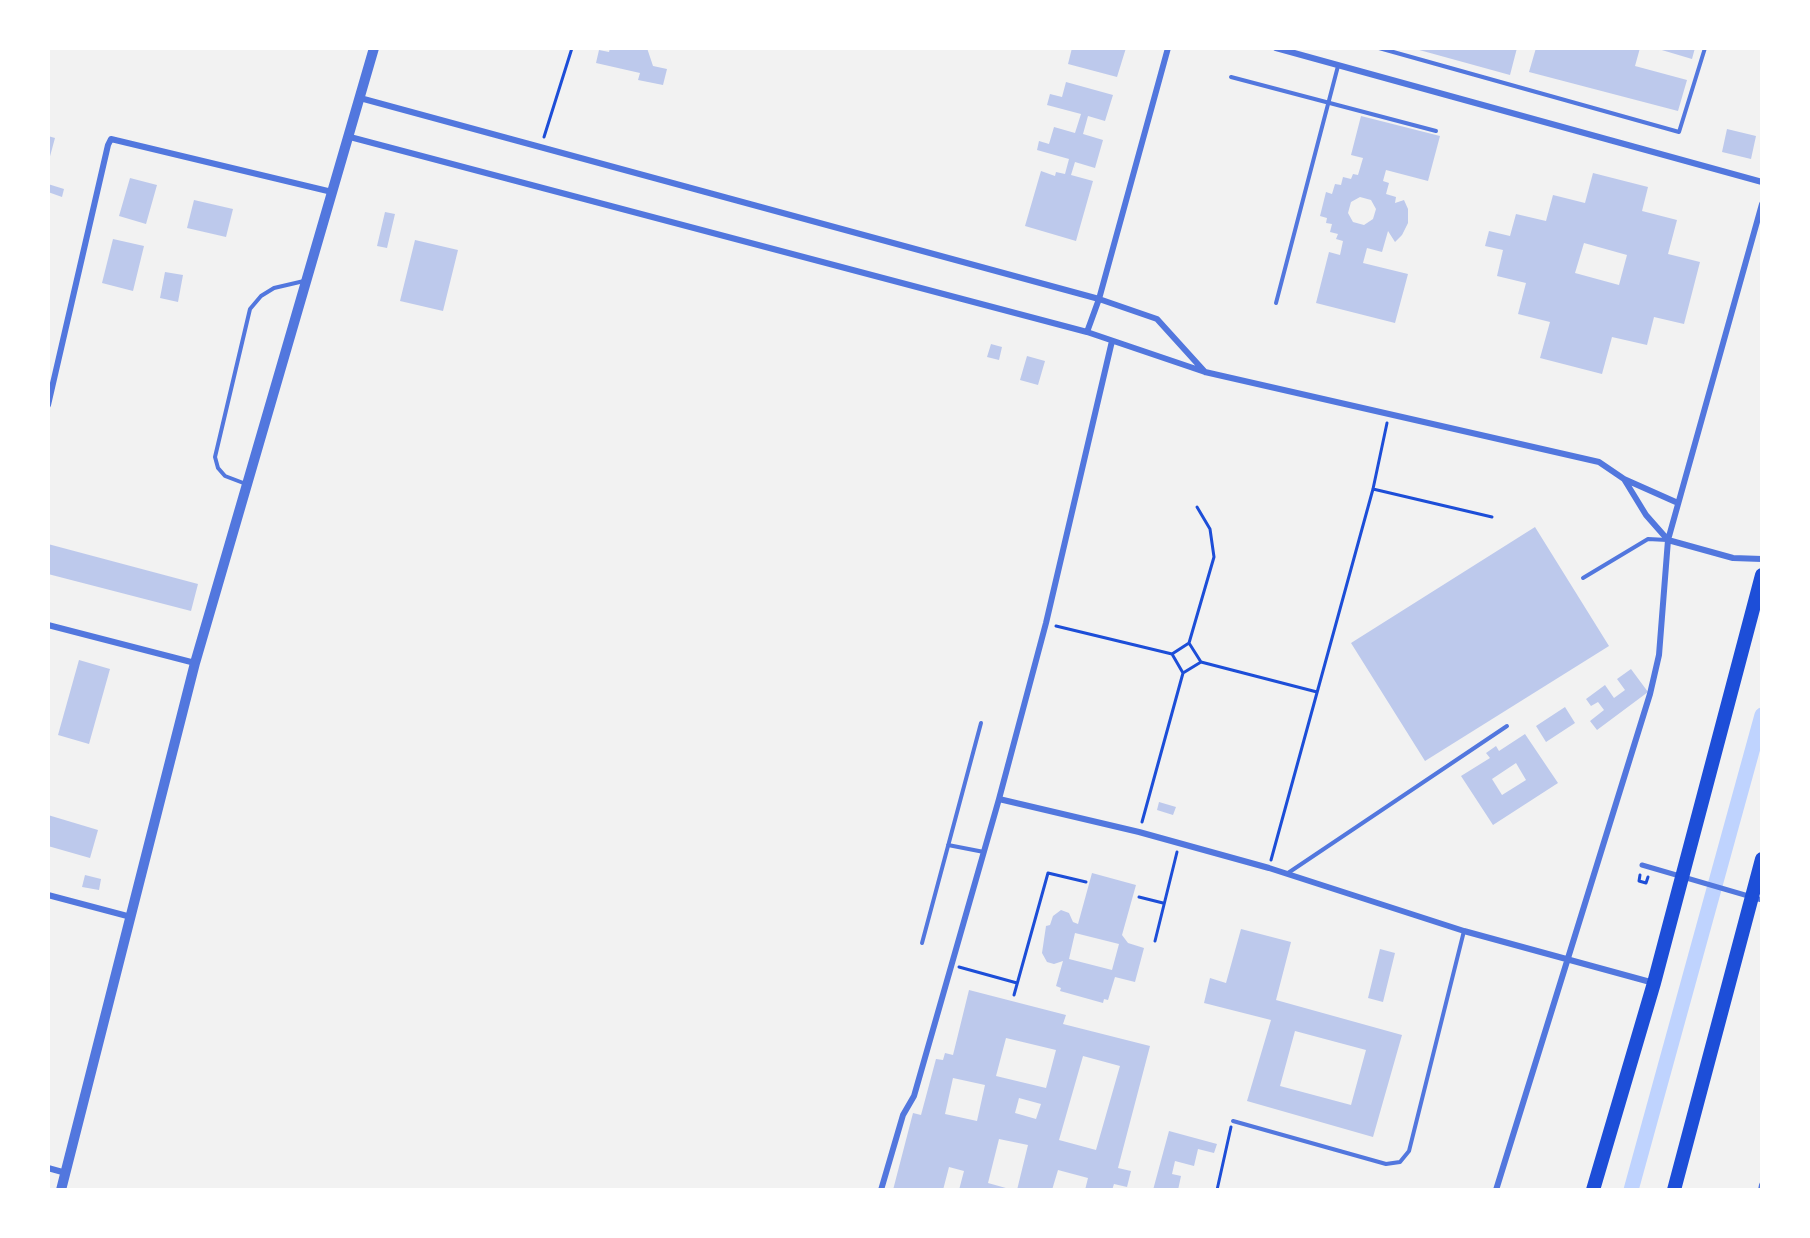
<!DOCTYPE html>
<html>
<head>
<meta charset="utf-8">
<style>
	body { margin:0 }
	#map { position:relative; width:1810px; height:1238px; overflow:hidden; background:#f2f2f2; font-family:Roboto,sans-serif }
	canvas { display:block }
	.frame { position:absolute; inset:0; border:50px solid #fff; pointer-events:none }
</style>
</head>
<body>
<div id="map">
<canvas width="1810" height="1238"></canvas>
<div class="frame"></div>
</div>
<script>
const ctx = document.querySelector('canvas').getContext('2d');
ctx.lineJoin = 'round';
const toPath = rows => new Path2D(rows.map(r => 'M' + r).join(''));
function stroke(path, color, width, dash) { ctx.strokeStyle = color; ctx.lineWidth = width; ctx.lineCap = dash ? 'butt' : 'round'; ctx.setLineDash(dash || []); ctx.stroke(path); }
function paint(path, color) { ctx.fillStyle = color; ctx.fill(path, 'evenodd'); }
stroke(toPath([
	[1631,1190,1762,715]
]), '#bfd3fe', 15);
paint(toPath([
	[610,48,647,48,653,66,667,69,663,85,638,80,640,73,596,63,599,50,609,52],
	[1072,48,1126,48,1117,77,1068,64],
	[1412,48,1517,48,1510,75],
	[1536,48,1640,48,1635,66,1687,80,1678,111,1529,72],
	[1655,48,1695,48,1692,59],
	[1066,82,1113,95,1105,121,1088,116,1083,134,1103,140,1095,168,1075,162,1071,175,1093,181,1076,241,1025,226,1041,171,1055,176,1056,172,1065,174,1069,159,1037,150,1039,141,1049,144,1054,127,1075,133,1081,114,1047,105,1050,94,1062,97],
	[1361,116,1440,136,1428,181,1386,170,1383,181,1389,183,1386,194,1396,197,1395,203,1404,200,1408,209,1408,223,1402,235,1395,242,1388,231,1382,252,1367,248,1363,263,1408,274,1395,323,1316,303,1329,252,1340,255,1343,241,1336,239,1338,234,1330,232,1332,224,1326,223,1327,218,1320,216,1326,192,1332,194,1335,184,1341,185,1343,177,1351,179,1353,174,1358,175,1363,158,1351,155],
	[1360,197,1371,200,1376,209,1373,219,1364,225,1353,222,1348,213,1351,202],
	[1727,129,1756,136,1751,159,1722,152],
	[48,136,55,138,49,160,48,160],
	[1593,173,1648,187,1642,211,1677,220,1668,254,1700,262,1684,324,1654,317,1647,345,1612,337,1602,374,1540,358,1550,322,1518,314,1526,283,1497,276,1503,250,1485,246,1489,231,1510,236,1516,214,1546,221,1553,195,1585,203],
	[1584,243,1627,255,1619,285,1575,273],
	[130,178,157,185,146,224,119,216],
	[48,184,64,189,62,197,48,192],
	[194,200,233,209,226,237,187,228],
	[385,212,395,214,387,248,377,246],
	[113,239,144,246,133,291,102,283],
	[415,240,458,250,443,311,400,301],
	[165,272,183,275,178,302,160,298],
	[991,344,1002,347,999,360,987,357],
	[1027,356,1045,361,1038,385,1020,380],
	[1535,527,1609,646,1425,761,1351,643],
	[48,544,198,584,191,611,48,574],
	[79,660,110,669,89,744,58,735],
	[1631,669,1648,692,1597,730,1590,721,1604,710,1598,702,1591,706,1586,699,1605,685,1614,698,1625,690,1617,679],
	[1565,707,1575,723,1546,742,1536,726],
	[1525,734,1558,783,1493,825,1461,776,1490,758,1486,753,1496,746,1499,751],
	[1516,763,1526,780,1502,795,1492,779],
	[1159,802,1176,807,1173,815,1157,810],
	[48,815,98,830,90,858,48,846],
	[1092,873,1136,885,1122,935,1128,943,1144,948,1135,982,1115,977,1108,1000,1104,999,1103,1003,1060,991,1061,988,1056,986,1063,961,1054,964,1047,962,1042,953,1046,926,1050,925,1053,916,1061,910,1069,913,1073,922,1078,924],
	[1075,933,1119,944,1112,970,1069,959],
	[85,875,101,879,99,890,82,887],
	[1241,929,1291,942,1276,1000,1402,1035,1373,1137,1247,1101,1271,1020,1204,1003,1210,978,1226,983],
	[1295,1031,1366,1050,1351,1105,1280,1086],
	[1380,949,1395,953,1383,1002,1368,998],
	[969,990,1066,1015,1063,1024,1150,1046,1118,1168,1131,1171,1127,1187,1114,1184,1112,1190,1085,1190,1088,1178,1058,1170,1052,1190,1017,1190,1028,1145,999,1139,988,1183,1013,1190,959,1190,964,1171,949,1167,943,1190,893,1190,913,1113,921,1115,936,1059,943,1060,945,1053,953,1055],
	[1006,1038,1056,1050,1046,1088,996,1076],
	[1083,1056,1120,1066,1096,1150,1059,1140],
	[953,1078,985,1085,977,1121,945,1114],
	[1019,1098,1041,1104,1036,1119,1015,1113],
	[1169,1131,1217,1144,1214,1153,1198,1149,1194,1166,1175,1161,1172,1174,1181,1176,1178,1190,1153,1190]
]), '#bdc9ec');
stroke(toPath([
	[544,137,572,48],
	[1373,489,1492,517],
	[1056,626,1172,654,1183,673,1201,662,1189,643,1172,654],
	[1189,643,1214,557,1210,529,1197,507],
	[1201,662,1317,692],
	[1142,822,1183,673],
	[1271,860,1373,489,1387,423],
	[1640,875,1639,881,1646,883,1648,877],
	[1139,897,1163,903],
	[1155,941,1177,852],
	[959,967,1017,983],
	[1014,995,1048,873,1086,882],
	[1217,1190,1231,1127]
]), '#1d4ed8', 3);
stroke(toPath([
	[1379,48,1679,132,1705,48],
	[1231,77,1436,131],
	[1276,303,1338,66],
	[246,484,225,476,218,468,215,457,250,309,261,296,274,288,304,281],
	[1583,578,1648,539,1667,540],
	[948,845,984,852],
	[1288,873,1507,726],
	[922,943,981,723],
	[1233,1121,1386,1164,1400,1162,1409,1151,1464,931]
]), '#5277de', 4);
stroke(toPath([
	[1642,865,1762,900]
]), '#5277de', 5);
stroke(toPath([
	[1276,48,1762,182],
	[360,98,1099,299,1157,319,1205,372],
	[350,137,1087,332,1205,372,1599,462,1624,479,1678,503],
	[1087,332,1099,299,1168,48],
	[48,405,108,145,111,139,332,192],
	[1624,479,1646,515,1668,540,1733,558,1762,559],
	[48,625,195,663],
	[999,799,1139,832,1269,868,1464,931,1654,983],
	[48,895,131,917],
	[48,1168,66,1173],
	[881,1190,903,1115,914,1096,999,799,1046,623,1112,341],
	[1496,1190,1650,694,1659,655,1668,540,1762,204],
	[1761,1190,1762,1185]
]), '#5277de', 6);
stroke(toPath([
	[61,1190,195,663,374,48]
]), '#5277de', 10);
stroke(toPath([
	[1593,1190,1654,983,1762,575],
	[1674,1190,1762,859]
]), '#1d4ed8', 14);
</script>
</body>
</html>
